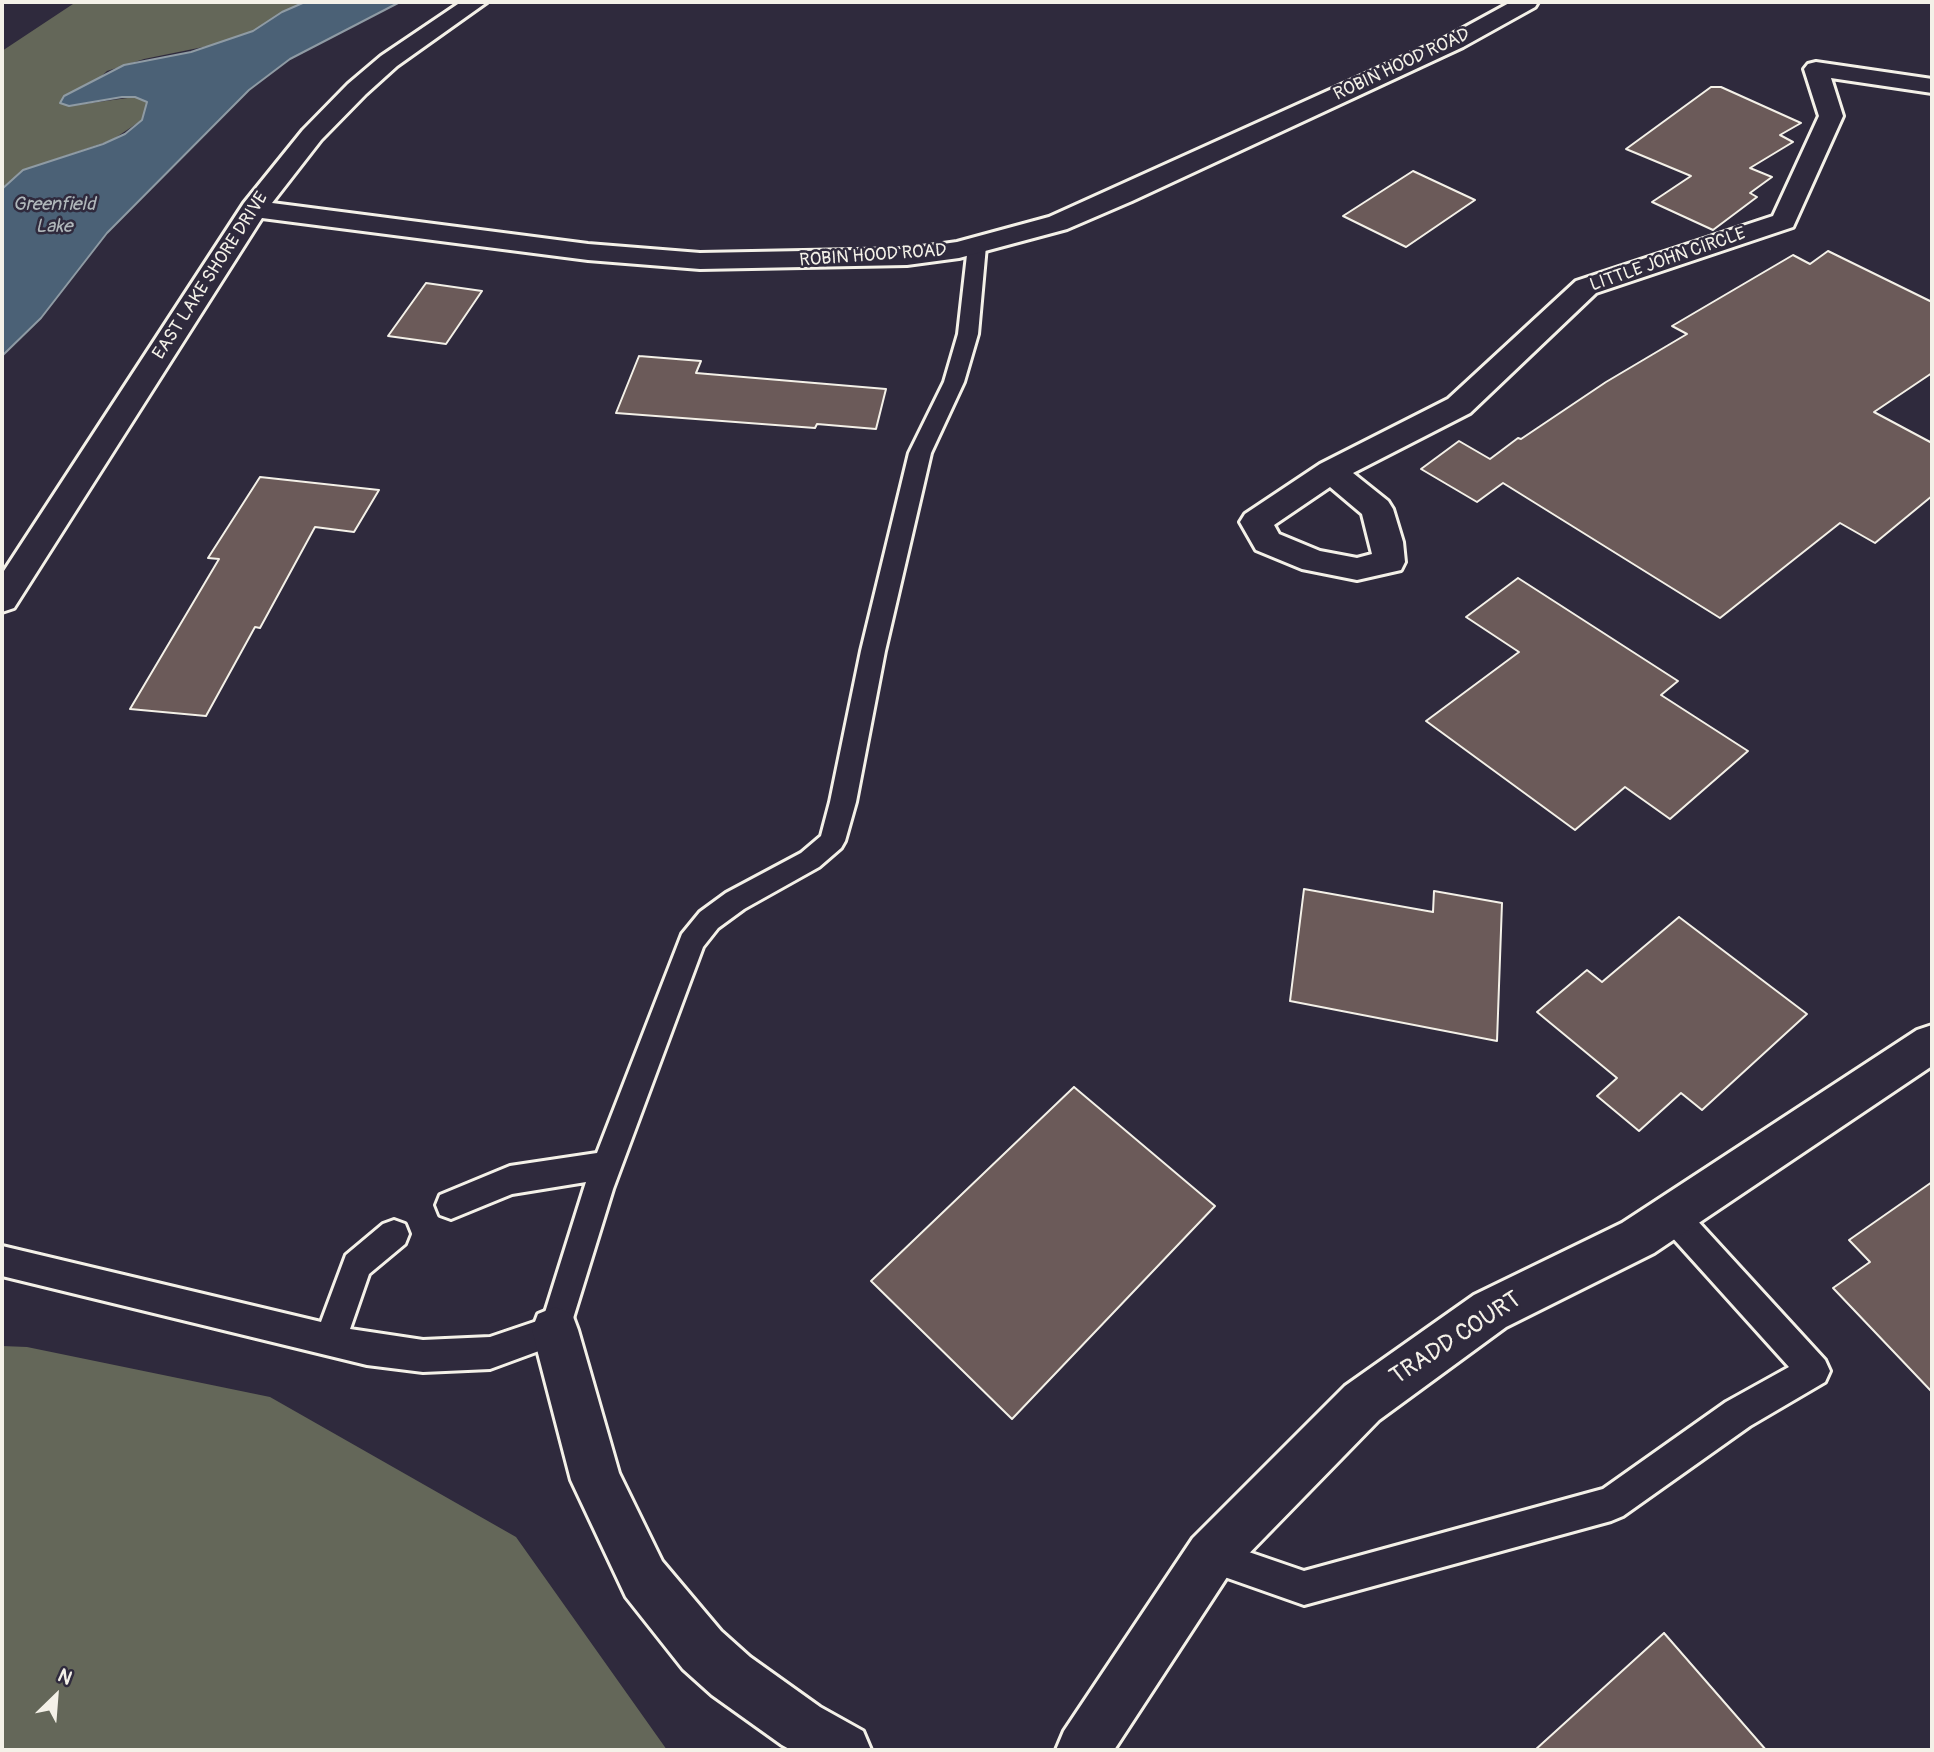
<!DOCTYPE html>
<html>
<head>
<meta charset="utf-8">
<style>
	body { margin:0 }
	#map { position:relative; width:1934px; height:1752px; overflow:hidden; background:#2f2a3d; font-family:Pangolin,sans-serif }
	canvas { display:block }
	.frame { position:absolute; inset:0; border:4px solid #f4f1e8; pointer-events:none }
	.north { position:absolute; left:21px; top:1661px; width:70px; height:70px; -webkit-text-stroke:5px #2f2a3d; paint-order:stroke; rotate:25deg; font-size:19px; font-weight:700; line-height:28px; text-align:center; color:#f4f1e8 }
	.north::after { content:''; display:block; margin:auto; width:24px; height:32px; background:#f4f1e8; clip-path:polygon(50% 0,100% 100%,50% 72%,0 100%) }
</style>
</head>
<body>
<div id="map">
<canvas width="1934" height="1752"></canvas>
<div class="frame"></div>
<div class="north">N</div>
</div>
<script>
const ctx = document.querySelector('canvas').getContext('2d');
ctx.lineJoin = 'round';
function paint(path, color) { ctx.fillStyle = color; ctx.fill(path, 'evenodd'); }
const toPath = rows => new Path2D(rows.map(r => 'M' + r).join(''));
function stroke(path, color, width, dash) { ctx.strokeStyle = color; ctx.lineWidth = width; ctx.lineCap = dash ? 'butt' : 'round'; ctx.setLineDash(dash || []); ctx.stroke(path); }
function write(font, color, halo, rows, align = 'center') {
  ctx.font = font + ' Pangolin,sans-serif'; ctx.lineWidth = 5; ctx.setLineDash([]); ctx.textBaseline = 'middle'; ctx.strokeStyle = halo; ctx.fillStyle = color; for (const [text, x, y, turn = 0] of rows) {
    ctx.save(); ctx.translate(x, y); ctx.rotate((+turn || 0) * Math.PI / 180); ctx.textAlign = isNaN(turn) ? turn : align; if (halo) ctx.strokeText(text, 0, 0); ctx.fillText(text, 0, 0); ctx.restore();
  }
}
paint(toPath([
	[76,2,305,2,282,12,253,31,213,45,144,59,107,71,69,106,135,97,147,102,142,120,112,140,23,170,2,189,2,51],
	[2,1346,27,1347,270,1397,516,1537,667,1750,2,1750]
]), '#646759');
const water = toPath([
	[305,2,400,2,290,59,249,90,107,233,41,318,2,356,2,189,23,170,103,144,125,134,142,120,147,102,135,97,122,97,69,106,60,103,64,96,124,65,191,52,253,31,282,12,305,2]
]);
paint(water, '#4b6176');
stroke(water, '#8f9ba4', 2);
const building = toPath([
	[1711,87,1721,87,1801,123,1780,135,1793,142,1750,168,1772,177,1750,193,1757,197,1713,230,1652,202,1691,176,1626,149,1711,87],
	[1413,171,1475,200,1406,247,1343,216,1413,171],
	[1828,251,1932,302,1932,373,1874,412,1932,443,1932,496,1875,543,1840,523,1720,618,1503,483,1477,502,1421,469,1459,441,1490,459,1518,438,1521,439,1606,382,1687,334,1672,326,1793,255,1810,264,1828,251],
	[426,283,482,291,446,344,388,336,426,283],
	[639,356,701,361,696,373,886,389,876,429,817,424,815,428,616,413,639,356],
	[260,477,379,490,354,532,315,527,260,628,255,627,206,716,130,709,219,559,208,558,260,477],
	[1518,578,1678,681,1661,695,1748,751,1670,819,1625,787,1575,830,1426,721,1519,652,1466,617,1518,578],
	[1304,889,1433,912,1434,891,1502,903,1497,1041,1290,1001,1304,889],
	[1679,917,1807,1014,1702,1110,1681,1093,1639,1131,1597,1096,1617,1078,1537,1012,1587,970,1602,982,1679,917],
	[1074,1087,1215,1206,1012,1419,871,1281,1074,1087],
	[1932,1182,1932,1392,1833,1288,1870,1262,1849,1240,1932,1182],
	[1664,1633,1766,1750,1535,1750,1664,1633]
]);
paint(building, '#6b5a59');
stroke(building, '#f4f1e8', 2);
const lane = toPath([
	[977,240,986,246,978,334,964,382,931,453,885,651,856,802,845,841,841,848,819,867,744,909,718,928,703,947,613,1189,566,1341,490,1369,423,1372,367,1365,2,1276,2,1246,321,1322,346,1255,383,1224,394,1220,405,1224,409,1234,405,1244,369,1274,350,1329,423,1340,490,1337,543,1319,586,1182,512,1194,451,1219,440,1215,436,1205,440,1195,510,1166,597,1153,682,934,700,912,726,893,801,853,821,836,830,802,861,651,909,453,944,382,958,334,968,246,977,240],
	[1672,1201,1683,1205,1825,1360,1830,1371,1825,1382,1750,1426,1623,1516,1611,1521,1304,1605,1199,1568,1194,1556,1199,1544,1211,1539,1304,1571,1603,1489,1726,1402,1789,1367,1661,1225,1657,1215,1661,1205,1672,1201]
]);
const street = toPath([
	[461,2,487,2,397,66,366,94,321,140,272,203,588,244,700,253,907,249,957,242,1049,217,1447,37,1511,2,1538,2,1535,7,1463,47,1132,201,1067,229,959,258,907,265,700,269,588,260,262,218,14,608,2,612,2,574,244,203,303,130,348,84,381,56,461,2],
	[1816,62,1932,79,1932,93,1831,78,1843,116,1793,227,1596,293,1470,413,1353,473,1388,501,1393,509,1403,542,1405,562,1401,570,1357,580,1302,569,1256,550,1240,522,1245,514,1320,464,1448,399,1576,281,1773,216,1819,116,1804,69,1808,64,1816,62],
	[1330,487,1362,514,1372,554,1357,558,1320,551,1279,534,1274,525,1330,487],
	[1932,1025,1932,1066,1654,1253,1506,1327,1379,1420,1229,1574,1114,1750,1056,1750,1064,1731,1193,1538,1345,1386,1474,1295,1622,1223,1917,1030,1932,1025],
	[555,1307,572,1314,578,1330,619,1473,662,1561,721,1631,750,1657,820,1707,863,1731,871,1750,791,1750,782,1745,712,1695,683,1669,626,1597,571,1480,532,1330,538,1314,555,1307]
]);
stroke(lane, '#f4f1e8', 6);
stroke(street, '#f4f1e8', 6);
stroke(toPath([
	[2,3,5,2]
]), '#f4f1e8', 2.5, [4.5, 3.5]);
paint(lane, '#2f2a3d');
paint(street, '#2f2a3d');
write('18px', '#f4f1e8', '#2f2a3d', [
	["ROBIN HOOD ROAD",1402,65,-25],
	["ROBIN HOOD ROAD",873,256,-4],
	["LITTLE JOHN CIRCLE",1668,260,-19],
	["EAST LAKE SHORE DRIVE",211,276,-57]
]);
write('italic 19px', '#b0b7ba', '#2f2a3d', [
	["Greenfield",54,205],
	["Lake",54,227]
]);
write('24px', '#f4f1e8', '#2f2a3d', [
	["TRADD COURT",1456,1339,-33]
]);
</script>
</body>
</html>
